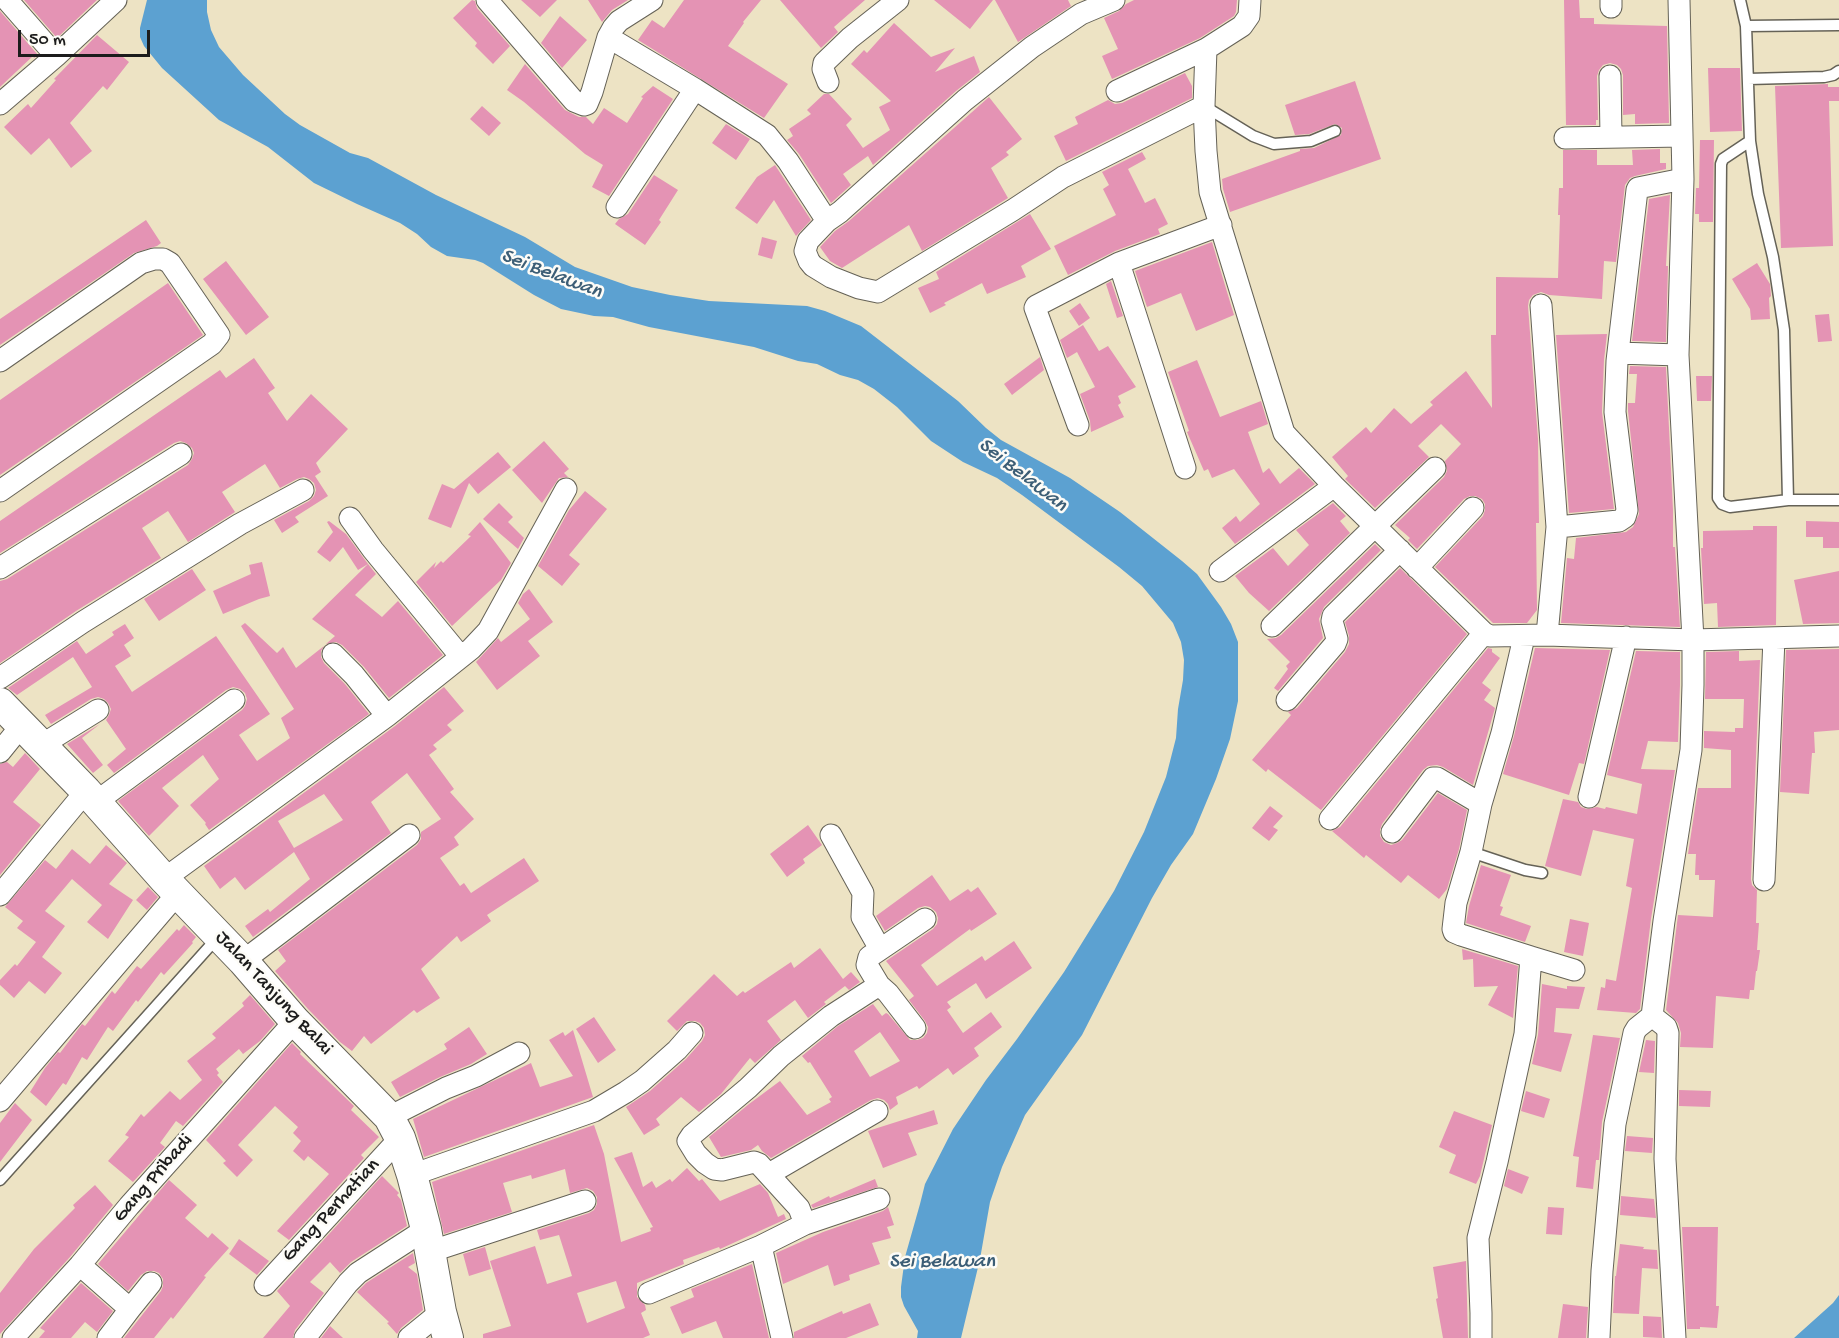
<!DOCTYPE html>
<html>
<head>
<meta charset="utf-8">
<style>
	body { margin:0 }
	#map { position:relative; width:1839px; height:1338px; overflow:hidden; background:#ede3c4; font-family:"Gochi Hand",sans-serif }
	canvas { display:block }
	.scale { position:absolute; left:18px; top:30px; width:132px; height:27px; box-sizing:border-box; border:3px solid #1c1c1c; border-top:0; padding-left:8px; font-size:18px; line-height:21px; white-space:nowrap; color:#1c1c1c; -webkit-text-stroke:4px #fdfcf7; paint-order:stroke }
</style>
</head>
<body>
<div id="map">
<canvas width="1839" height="1338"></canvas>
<div class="scale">50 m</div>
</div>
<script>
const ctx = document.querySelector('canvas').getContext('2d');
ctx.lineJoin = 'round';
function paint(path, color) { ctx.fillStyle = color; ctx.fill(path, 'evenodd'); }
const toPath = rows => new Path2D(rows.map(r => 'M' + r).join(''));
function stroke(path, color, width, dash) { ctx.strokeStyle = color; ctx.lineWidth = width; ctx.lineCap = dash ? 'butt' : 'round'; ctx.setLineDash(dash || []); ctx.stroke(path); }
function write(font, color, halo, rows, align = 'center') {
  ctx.font = font + ' "Gochi Hand",sans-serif'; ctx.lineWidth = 5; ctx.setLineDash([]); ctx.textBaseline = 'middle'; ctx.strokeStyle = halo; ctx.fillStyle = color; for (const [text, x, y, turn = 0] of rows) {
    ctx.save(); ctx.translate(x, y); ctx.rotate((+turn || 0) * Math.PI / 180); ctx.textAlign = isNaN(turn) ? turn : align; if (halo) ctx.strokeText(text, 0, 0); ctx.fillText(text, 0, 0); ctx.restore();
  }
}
paint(toPath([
	[147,0,207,0,207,12,211,30,219,47,243,75,285,114,300,125,350,153,368,158,436,195,525,237,575,267,632,287,670,295,709,301,807,306,825,311,861,326,958,401,986,428,1001,440,1070,478,1120,512,1182,561,1197,574,1221,607,1231,624,1238,642,1238,701,1230,739,1216,779,1193,834,1171,865,1152,898,1082,1035,1025,1115,1002,1167,990,1202,980,1259,961,1338,917,1338,918,1331,904,1306,901,1297,901,1287,905,1257,920,1204,925,1184,953,1129,986,1080,1017,1039,1064,972,1114,891,1144,832,1166,777,1176,738,1178,709,1183,680,1184,660,1181,642,1173,623,1142,586,1119,567,1022,495,997,478,963,462,931,441,897,407,874,389,858,380,840,375,817,364,798,361,754,347,649,327,613,317,594,316,561,309,534,295,483,263,475,260,447,256,431,247,417,234,400,223,357,204,314,183,268,147,219,120,162,68,144,46,140,37,140,28],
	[1839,1295,1839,1338,1794,1338,1833,1303]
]), '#5ca1d1');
paint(toPath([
	[24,0,97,0,57,38],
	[472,0,475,1,477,8,510,46,493,64,475,46,477,43,453,18],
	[521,0,557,0,540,17],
	[588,0,628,0,612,10,602,22],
	[684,0,761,0,743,22,744,23,728,46,788,84,764,118,638,40,652,20,664,28],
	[780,0,865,0,834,27,838,32,821,48],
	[934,0,993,0,970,29],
	[995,0,1068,0,1071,6,1018,42],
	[1134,0,1237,0,1236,12,1234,16,1200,38,1112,79,1102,56,1118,49,1104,18,1119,11,1126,4],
	[1564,0,1579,0,1580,18,1594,18,1594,24,1667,26,1669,123,1635,124,1635,114,1623,115,1623,75,1621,69,1617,65,1610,63,1603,65,1599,70,1597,76,1598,120,1596,120,1596,125,1566,125],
	[0,11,38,55,34,58,33,56,0,87],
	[560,16,587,40,562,68,541,43],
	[894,23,931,57,955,48,935,72,974,56,980,72,956,91,873,165,868,156,843,174,851,185,831,203,799,154,787,140,793,136,789,129,811,114,807,110,824,94,829,94,852,119,846,125,863,148,890,130,879,107,891,101,851,64,864,50,867,53],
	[97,35,129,62,107,90,103,86,70,123,92,151,71,168,49,138,31,155,4,127,28,104,31,108,56,80,54,79],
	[525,64,565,110,579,117,586,117,593,124,604,108,627,123,643,98,641,97,653,86,673,99,609,196,592,187,603,165,585,154,524,102,507,90],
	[1708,68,1740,68,1742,131,1710,132],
	[1185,73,1192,86,1192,98,1066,161,1054,136,1078,124,1075,117,1108,100,1115,104,1122,103],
	[1355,81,1381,159,1230,212,1223,189,1222,179,1300,151,1300,149,1314,148,1341,135,1342,128,1335,124,1309,134,1295,135,1285,105],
	[1828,84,1828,87,1839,87,1839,101,1829,101,1833,246,1781,248,1775,86],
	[989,97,1022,139,1006,152,1009,155,991,168,1008,198,922,251,909,225,842,268,830,261,820,247,835,231,849,221],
	[482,106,501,123,489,136,470,119],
	[726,124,750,139,736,160,712,143],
	[1700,140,1714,140,1713,222,1699,222,1699,214,1695,214,1696,188,1699,188],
	[1660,149,1660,163,1666,163,1666,169,1635,176,1630,178,1625,185,1616,262,1604,261,1602,299,1549,295,1541,292,1533,295,1529,300,1528,306,1538,439,1539,523,1536,523,1537,610,1527,623,1493,623,1435,567,1483,516,1485,510,1485,504,1482,499,1475,496,1470,496,1464,499,1417,549,1408,540,1410,538,1395,525,1444,477,1447,471,1445,461,1461,444,1441,424,1418,446,1429,457,1375,508,1345,479,1348,476,1332,457,1366,427,1371,433,1394,408,1411,424,1433,405,1430,402,1466,371,1492,408,1491,335,1496,335,1496,277,1558,278,1560,215,1558,215,1559,188,1563,188,1563,150,1597,150,1597,165,1633,165,1632,150],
	[1142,152,1146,159,1128,169,1145,203,1155,198,1168,224,1158,229,1160,234,1115,251,1068,275,1054,246,1116,215,1103,189,1109,185,1102,172],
	[775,165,811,220,796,236,774,200,757,224,735,208,757,177],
	[654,175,678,190,659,220,661,222,645,245,615,224,619,219,628,214],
	[1670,195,1666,266,1668,266,1666,342,1632,341,1649,199],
	[1030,214,1051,249,1021,266,1026,277,987,294,982,283,944,303,946,305,930,313,918,288,939,279,936,272],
	[146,220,161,243,157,246,134,253,0,345,0,319],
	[762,237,777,241,772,259,758,255],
	[1212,242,1234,315,1196,331,1181,293,1147,307,1135,271],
	[226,261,269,317,246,335,203,279],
	[1757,263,1770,284,1771,296,1769,298,1770,319,1751,320,1750,309,1732,279],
	[1111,281,1123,316,1117,318,1106,284],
	[168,283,203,335,0,475,0,400],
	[1080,303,1090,318,1079,326,1069,311],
	[1829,314,1832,341,1818,342,1815,315],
	[1083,325,1099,351,1108,346,1136,387,1118,396,1121,403,1118,405,1124,417,1091,432,1090,421,1080,394,1095,387,1077,352,1067,358,1060,340],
	[1607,334,1604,360,1602,412,1614,509,1569,513,1556,335],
	[1040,357,1044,370,1012,395,1004,384],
	[254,358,275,388,268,393,287,421,311,394,348,429,316,463,321,472,315,476,328,496,295,517,299,522,282,533,274,520,309,501,314,496,316,490,314,483,309,479,304,477,297,479,280,488,265,464,222,492,235,512,188,542,168,511,142,528,161,558,76,611,0,663,0,581,7,579,188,465,192,459,194,453,192,448,186,443,180,441,174,443,0,553,0,521,220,370,226,378],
	[1197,360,1220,417,1261,401,1268,424,1248,432,1263,473,1269,468,1280,484,1299,468,1315,484,1235,544,1222,528,1236,516,1240,522,1260,504,1234,469,1212,478,1208,469,1204,471,1187,432,1189,431,1168,372],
	[1630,366,1666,367,1673,510,1673,547,1675,547,1680,627,1561,623,1567,558,1574,559,1576,538,1626,532,1633,527,1639,514,1628,411,1628,403,1635,403,1637,374,1629,374],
	[1696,376,1712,376,1711,401,1697,401],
	[544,441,569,469,564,473,568,477,559,478,542,503,512,470],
	[498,452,511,467,478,494,469,483,451,528,428,519,442,484,454,489],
	[585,491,607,509,569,555,580,564,562,586,538,566,569,510],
	[499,503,513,517,508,522,524,538,518,549,483,519],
	[1333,503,1346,516,1340,521,1350,533,1269,611,1249,593,1235,576,1273,548,1288,566,1309,545,1296,530],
	[329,521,346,534,368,564,358,570,343,547,330,562,317,552,333,532,327,522],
	[1806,521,1839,522,1839,548,1823,548,1823,537,1806,537],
	[480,522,511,563,501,580,452,626,416,582,436,562,434,568,441,561,443,563,471,536,468,535],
	[1753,526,1777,526,1776,625,1718,627,1717,603,1704,604,1701,548,1703,548,1703,531,1753,530],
	[1375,544,1381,550,1324,607,1319,619,1323,638,1278,691,1274,688,1288,669,1286,666,1290,662,1267,639,1276,638,1281,635],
	[262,562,270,596,259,599,223,614,213,591,251,574,249,565],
	[368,564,376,574,355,595,382,617,398,601,443,655,389,698,364,667,342,645,336,642,326,644,335,636,312,619],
	[1400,568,1467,634,1321,810,1268,769,1266,772,1252,760,1291,715,1288,712,1297,708,1345,652,1349,644,1349,636,1345,622],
	[192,569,206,590,159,621,144,599],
	[1839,571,1839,623,1803,624,1794,580],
	[529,589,553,622,528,641,540,656,497,690,476,662,498,638,501,642,530,619,518,603,523,594],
	[245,623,277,653,283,647,296,668,324,646,321,651,321,657,324,663,345,684,369,714,209,830,205,824,206,823,190,805,219,779,203,755,162,788,179,806,149,836,118,801,242,710,245,706,247,699,245,693,240,689,233,687,226,690,114,773,107,765,126,749,106,720,109,715,111,709,108,703,104,699,98,697,91,699,51,724,45,715,92,687,73,657,17,695,8,688,77,641,86,654,114,635,112,632,125,624,134,638,124,645,131,656,115,666,132,692,216,636,270,714,239,735,257,761,290,738,281,718,294,709,241,626],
	[1488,648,1492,649,1492,652,1500,658,1482,683,1491,690,1484,700,1495,708,1473,785,1443,767,1437,765,1428,766,1423,770,1382,824,1380,830,1380,836,1384,842,1391,845,1397,843,1402,840,1438,793,1467,810,1459,849,1447,889,1439,899,1408,875,1401,883,1366,855,1364,858,1332,831,1340,827],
	[1535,648,1610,650,1584,764,1579,763,1569,795,1503,774,1514,736],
	[1839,649,1839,730,1814,732,1815,753,1812,753,1809,794,1780,792,1786,650],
	[1636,651,1680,652,1680,685,1678,742,1648,741,1641,769,1675,770,1651,919,1640,1009,1636,1013,1597,1010,1601,987,1605,988,1606,979,1616,981,1632,888,1626,886,1634,839,1593,830,1581,876,1545,866,1563,799,1578,802,1581,807,1587,809,1597,807,1605,809,1606,807,1637,814,1642,784,1607,775],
	[1739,651,1739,661,1760,660,1751,879,1752,885,1757,890,1756,923,1759,923,1757,950,1760,950,1757,971,1756,971,1754,990,1750,990,1749,999,1716,996,1713,1048,1680,1047,1681,1033,1678,1023,1666,1010,1678,915,1713,917,1715,880,1699,880,1699,875,1695,875,1696,854,1688,854,1698,788,1731,788,1731,750,1704,748,1704,731,1735,732,1735,728,1743,728,1744,699,1705,699,1706,652],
	[444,687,464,711,447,725,452,730,433,745,437,749,429,755,454,789,450,792,474,819,454,837,459,845,440,858,460,886,464,883,471,893,524,858,539,881,487,915,491,921,461,942,457,936,421,969,440,998,417,1013,414,1010,371,1044,364,1036,352,1051,340,1042,308,1009,275,971,286,961,278,950,417,845,421,839,421,832,441,819,407,773,371,802,391,833,253,937,245,926,268,909,270,912,310,879,294,852,245,890,235,877,220,889,204,866,395,726],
	[324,794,343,820,294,848,278,821],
	[100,724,82,738,103,765,93,773,67,744],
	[25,753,40,769,13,802,41,825,0,875,0,764,7,762,13,767],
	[1270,806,1283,816,1273,827,1278,830,1269,841,1252,828],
	[808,825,822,845,803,859,805,863,787,877,770,854],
	[106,845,127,863,109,884,133,900,108,939,87,922,102,905,72,879,45,911,65,926,42,957,62,973,45,994,29,981,14,998,0,985,0,980,15,964,17,966,36,942,17,928,23,921,5,907,45,860,56,869,72,849,90,864],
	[1481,865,1511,875,1500,906,1503,907,1500,915,1531,926,1525,942,1466,923,1469,906],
	[932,875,950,901,968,889,971,892,978,887,997,914,971,931,970,929,921,965,937,986,982,956,985,961,1014,941,1032,968,986,999,976,983,947,1002,951,1007,947,1010,963,1033,991,1012,1002,1027,974,1048,979,1056,953,1075,948,1068,919,1089,917,1086,896,1097,898,1104,890,1110,888,1104,884,1100,878,1098,871,1100,771,1158,762,1151,758,1145,751,1150,721,1157,709,1137,749,1104,780,1081,807,1115,831,1102,829,1099,832,1097,810,1062,808,1063,802,1056,838,1026,873,1004,882,1016,886,1013,888,1014,910,1040,917,1040,923,1038,927,1033,928,1027,925,1021,909,1000,914,996,886,961,933,929,937,924,938,918,936,912,930,907,925,906,918,908,885,931,876,916],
	[880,1032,900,1061,870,1077,854,1051],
	[148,887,158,897,147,910,136,900],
	[1570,919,1589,923,1583,956,1564,952],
	[184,925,196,937,192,942,193,943,164,975,161,972,138,1002,136,1000,113,1031,108,1027,87,1060,82,1057,66,1085,63,1083,46,1106,30,1092,45,1068,58,1052,60,1053,82,1024,85,1026,112,991,115,994,137,966,141,969,177,929,179,931],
	[820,948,843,979,851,972,860,982,849,990,845,986,824,1002,826,1004,808,1018,795,1000,767,1021,781,1040,755,1063,750,1058,721,1094,699,1112,681,1097,656,1119,660,1125,644,1135,626,1107,650,1091,686,1059,702,1041,705,1035,704,1028,700,1023,695,1021,687,1021,677,1031,667,1021,714,974,737,996,743,991,745,993,791,962,794,968],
	[1462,949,1518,966,1513,1018,1488,1005,1498,986,1474,987,1473,959,1463,960],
	[1542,984,1567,989,1567,986,1585,987,1579,1009,1556,1008,1554,1032,1572,1034,1561,1072,1532,1064,1538,1035],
	[250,995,275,1024,260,1041,243,1054,239,1049,216,1069,219,1073,217,1075,223,1082,183,1126,176,1121,160,1143,165,1147,133,1182,108,1161,129,1137,125,1135,141,1114,144,1117,170,1091,180,1100,202,1080,187,1061,216,1038,212,1034,244,1006,242,1003],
	[594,1017,616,1050,598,1063,576,1029],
	[469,1027,487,1054,471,1064,440,1077,400,1097,391,1082,447,1049,444,1044],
	[573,1030,593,1097,424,1157,413,1119,531,1063,540,1087,573,1076,549,1040,563,1032,565,1036],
	[1593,1035,1620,1038,1602,1122,1599,1160,1596,1160,1593,1189,1576,1187,1579,1157,1573,1156],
	[1646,1040,1655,1041,1654,1073,1639,1072],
	[292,1043,301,1052,300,1054,354,1106,351,1110,379,1137,361,1155,364,1158,289,1240,277,1231,329,1174,308,1156,304,1161,293,1151,301,1141,293,1133,298,1127,275,1106,238,1145,253,1160,237,1177,223,1163,226,1161,206,1140],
	[1679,1090,1711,1091,1710,1107,1679,1106],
	[1526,1091,1550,1099,1544,1118,1521,1111],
	[15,1103,32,1120,0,1162,0,1123],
	[934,1110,938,1124,908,1133,917,1155,883,1168,868,1131],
	[1454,1111,1492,1125,1480,1176,1476,1184,1449,1173,1456,1155,1439,1147],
	[594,1125,604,1154,621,1242,651,1231,650,1228,653,1227,614,1158,632,1152,643,1187,652,1181,656,1188,670,1179,672,1182,687,1168,699,1181,702,1179,720,1201,760,1184,768,1193,778,1217,784,1214,786,1219,720,1249,719,1247,683,1260,684,1264,637,1283,637,1297,645,1305,646,1310,641,1313,650,1335,643,1338,483,1338,483,1334,511,1326,490,1261,535,1246,547,1284,572,1276,559,1235,540,1240,537,1230,589,1213,594,1210,597,1204,597,1197,593,1191,587,1188,570,1193,565,1169,532,1179,531,1175,503,1183,512,1212,444,1234,432,1182],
	[616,1281,625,1308,587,1323,577,1293],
	[1627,1136,1653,1138,1652,1153,1625,1151],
	[1508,1169,1529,1177,1522,1194,1504,1186],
	[382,1176,399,1193,397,1195,401,1200,407,1226,351,1262,340,1273,330,1262,310,1282,324,1293,295,1330,293,1338,263,1338,290,1306,277,1291],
	[875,1179,878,1187,813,1208,811,1205,829,1196,830,1198],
	[169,1180,197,1205,185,1218,208,1238,212,1233,229,1248,204,1276,206,1277,173,1319,171,1317,154,1338,124,1338,161,1291,163,1286,163,1279,159,1273,154,1271,147,1271,141,1275,128,1291,98,1264],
	[95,1185,113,1205,70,1257,0,1334,0,1293,34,1249,75,1208,73,1205],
	[1621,1196,1654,1199,1656,1218,1620,1215],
	[888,1207,894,1225,887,1227,891,1238,872,1243,880,1264,849,1275,850,1280,834,1286,828,1265,783,1284,776,1253,823,1232,883,1211],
	[1548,1207,1564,1208,1562,1235,1546,1234],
	[1682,1227,1718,1227,1716,1306,1719,1306,1717,1328,1700,1327,1700,1329,1687,1329],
	[239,1239,269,1261,257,1275,229,1254],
	[1620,1244,1644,1247,1643,1249,1657,1250,1658,1269,1642,1268,1639,1314,1613,1313,1615,1276,1616,1276],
	[485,1247,491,1269,469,1276,463,1254],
	[413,1253,415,1263,408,1267,417,1274,423,1310,401,1328,397,1334,387,1323,389,1322,357,1292,366,1283],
	[1466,1261,1468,1338,1443,1338,1436,1299,1438,1298,1433,1267],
	[752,1264,769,1338,723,1338,716,1321,682,1334,670,1307,694,1297,691,1289],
	[81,1283,113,1311,97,1332,85,1322,71,1338,39,1338,45,1331,40,1328],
	[870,1303,879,1325,846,1338,794,1338,794,1332,842,1311,843,1314],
	[1563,1304,1588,1307,1586,1338,1558,1338],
	[1643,1316,1661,1317,1662,1338,1643,1337],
	[330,1326,343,1338,321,1338]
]), '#e493b4');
const lane = toPath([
	[1740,0,1746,26,1750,141,1758,194,1773,257,1784,330,1788,500],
	[1746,26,1839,25],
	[1748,79,1824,77,1833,75,1839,71],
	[1204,106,1253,136,1274,144,1311,141,1335,131],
	[1750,141,1723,159,1721,164,1718,498,1722,504,1730,507,1788,500,1839,500],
	[1471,852,1525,870,1542,873],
	[0,1180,218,937]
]);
const street = toPath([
	[7,0,56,56],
	[487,0,574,101,584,105,587,104,592,92,608,37,613,28,619,21,652,0],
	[1114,0,1081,14,1032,47,965,100,840,212,827,221,808,241,805,251,809,261,813,266,831,277,859,288,878,292,1013,210,1063,177,1204,106],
	[1250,0,1249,16,1242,26,1206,49,1204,106,1206,151,1210,192,1284,433,1334,486,1484,633,1490,636,1547,635,1693,640,1839,636],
	[1611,7,1611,0],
	[608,37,695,89,767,135,788,161,827,221],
	[1610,76,1611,137],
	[828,82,823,69,824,63,850,38,898,0],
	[1117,91,1206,49],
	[0,104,56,56,116,0],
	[1565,138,1682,136],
	[617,207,695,89],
	[1541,305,1557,527,1547,635],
	[1618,353,1678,355],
	[0,361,141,263,154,259,163,259,170,263,219,335,212,344,0,491],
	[1078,425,1035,308,1036,306,1119,263],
	[1185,468,1119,263,1221,225],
	[350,518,373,550,461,657],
	[1557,527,1619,521,1625,517,1627,510,1615,412,1617,361,1637,190,1638,188,1683,179],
	[0,568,181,454],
	[1417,568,1473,508],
	[1220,571,1334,486],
	[1272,626,1435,468],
	[333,654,354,675,387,716],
	[0,678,83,622,240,524,303,490],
	[1287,700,1335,644,1337,639,1332,621,1333,616,1400,550],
	[40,746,98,710],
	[0,752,21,726],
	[1589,797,1626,637],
	[96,802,234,700],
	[1330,819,1484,633],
	[1392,832,1433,778,1437,778,1481,804],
	[831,835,863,893,862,917,880,949],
	[164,879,387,716,471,649,488,631,566,489],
	[1764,880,1774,638],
	[0,895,86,791],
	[1531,957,1574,970],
	[243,961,409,835],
	[879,985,888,993,915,1028],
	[1652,1016,1666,1027,1668,1033,1665,1159,1675,1338],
	[0,1101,178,893],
	[389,1117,446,1088,476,1076,519,1053],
	[769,1174,877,1111],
	[412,1175,594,1111,626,1092,642,1081,677,1050,692,1033],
	[805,1224,799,1208,759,1164,754,1162,722,1170,714,1169,705,1163,696,1154,688,1141,692,1135,748,1088,781,1056,831,1016,879,985,867,965,869,957,925,919],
	[429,1252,585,1201],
	[80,1265,130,1309,108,1338],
	[265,1285,400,1138],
	[649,1293,761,1246],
	[130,1309,151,1283],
	[13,1338,80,1265,129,1206,295,1021],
	[305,1338,348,1283,358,1273,426,1229],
	[409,1338,441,1312],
	[782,1338,761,1246,805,1224,879,1199],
	[1481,1338,1481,1313,1478,1238,1497,1162,1525,1034,1531,957,1461,935,1454,932,1453,929,1456,903,1471,852,1481,804,1502,733,1524,637],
	[1599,1338,1602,1271,1615,1124,1634,1033,1637,1028,1652,1016,1664,921,1691,750,1693,685,1693,640,1678,355,1683,179,1679,0]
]);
const secondary = toPath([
	[0,703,86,791,164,879,243,961,295,1021,389,1117,400,1138,412,1175,426,1229,441,1312,448,1338]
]);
stroke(lane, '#656257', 13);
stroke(street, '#656257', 23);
stroke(secondary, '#656257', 32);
stroke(lane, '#fff', 10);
stroke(street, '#fff', 21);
stroke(secondary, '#fff', 30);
write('20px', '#1c1c1c', '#fdfcf7', [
	["Jalan Tanjung Balai",273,994,47],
	["Gang Pribadi",154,1179,-49],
	["Gang Perhatian",332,1211,-47]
]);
write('italic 21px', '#3c5e76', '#fdfcf7', [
	["Sei Belawan",551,275,21],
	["Sei Belawan",1022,476,38],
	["Sei Belawan",942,1263]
]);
</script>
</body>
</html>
